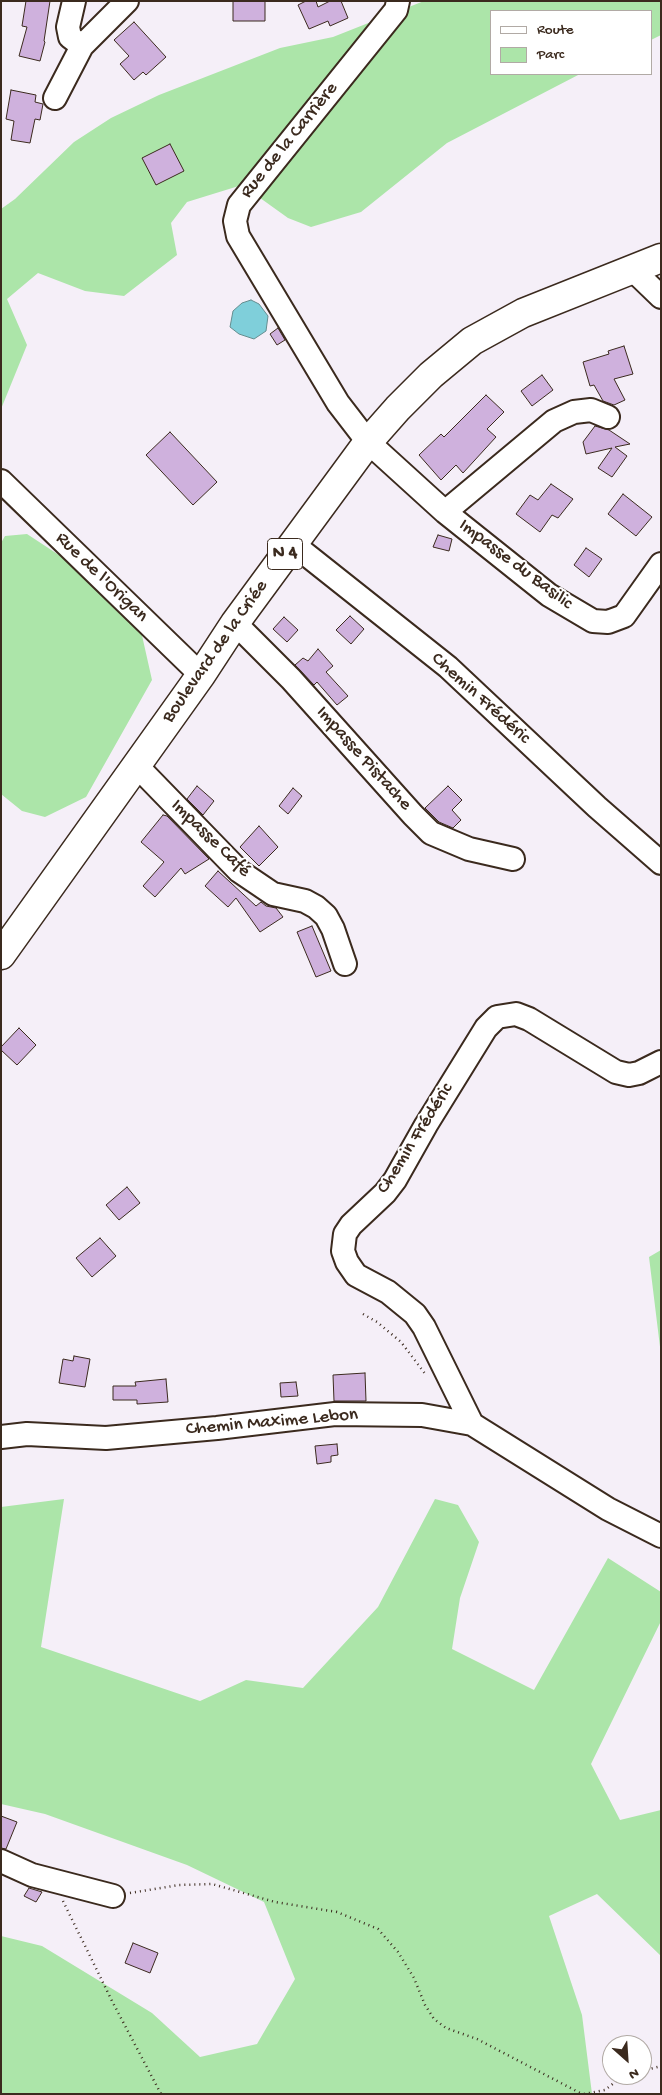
<!DOCTYPE html>
<html>
<head>
<meta charset="utf-8">
<style>
	body { margin:0 }
	#map { position:relative; width:662px; height:2095px; overflow:hidden; background:#f5eff8; font-family:"Gochi Hand",sans-serif }
	canvas { display:block }
	.frame { position:absolute; inset:0; border:2px solid #3b2a1e; pointer-events:none }
	.legend { position:absolute; left:490px; top:10px; width:162px; height:65px; box-sizing:border-box; background:#fff; border:1px solid #b1aaa5; margin:0; padding:6px 9px; list-style:none; font-size:15px; color:#3b2a1e }
	.legend li { display:flex; align-items:center; gap:10px; height:25px }
	.legend b { width:25px; border:1px solid #b1aaa5 }
	.north { position:absolute; left:602px; top:2035px; width:50px; height:50px; box-sizing:border-box; background:#fff; border:1px solid #b1aaa5; border-radius:50%; rotate:154deg; font-size:14px; font-weight:700; line-height:20px; text-align:center; color:#3b2a1e }
	.north::after { content:''; display:block; margin:auto; width:18px; height:22px; background:#3b2a1e; clip-path:polygon(50% 0,100% 100%,50% 72%,0 100%) }
</style>
</head>
<body>
<div id="map">
<canvas width="662" height="2095"></canvas>
<div class="frame"></div>
<ul class="legend">
<li><b style="height:6px;background:#fff"></b>Route</li>
<li><b style="height:14px;background:#ace5a9"></b>Parc</li>
</ul>
<div class="north">N</div>
</div>
<script>
const ctx = document.querySelector('canvas').getContext('2d');
ctx.lineJoin = 'round';
function paint(path, color) { ctx.fillStyle = color; ctx.fill(path, 'evenodd'); }
const toPath = rows => new Path2D(rows.map(r => 'M' + r).join(''));
function stroke(path, color, width, dash) { ctx.strokeStyle = color; ctx.lineWidth = width; ctx.lineCap = dash ? 'butt' : 'round'; ctx.setLineDash(dash || []); ctx.stroke(path); }
function write(font, color, halo, rows, align = 'center') {
  ctx.font = font + ' "Gochi Hand",sans-serif'; ctx.lineWidth = 4; ctx.setLineDash([]); ctx.textBaseline = 'middle'; ctx.strokeStyle = halo; ctx.fillStyle = color; for (const [text, x, y, turn = 0] of rows) {
    ctx.save(); ctx.translate(x, y); ctx.rotate((+turn || 0) * Math.PI / 180); ctx.textAlign = isNaN(turn) ? turn : align; if (halo) ctx.strokeText(text, 0, 0); ctx.fillText(text, 0, 0); ctx.restore();
  }
}
paint(toPath([
	[424,1,661,1,661,35,651,40,651,11,491,11,491,74,580,74,447,143,361,212,311,227,288,218,242,185,187,202,171,223,177,255,124,296,85,291,38,273,7,299,27,345,1,409,1,209,15,199,74,142,111,118,159,95,280,48,333,37],
	[27,534,65,559,141,631,152,680,86,797,45,817,22,811,1,794,1,543,5,536],
	[661,1250,661,1355,649,1257],
	[64,1499,41,1647,200,1701,246,1680,303,1688,378,1607,435,1499,458,1505,479,1542,460,1598,452,1649,534,1690,608,1558,661,1592,661,1621,591,1764,620,1820,661,1810,661,1956,597,1894,549,1916,582,2015,592,2094,1,2094,1,1936,42,1946,152,2013,200,2057,257,2044,295,1979,264,1902,187,1865,45,1814,1,1804,1,1507]
]), '#ace5a9');
const water = toPath([
	[251,300,259,304,268,316,266,331,254,339,239,334,230,327,233,311,242,303,251,300]
]);
paint(water, '#7fcfda');
stroke(water, '#648d8f', 1);
const building = toPath([
	[26,1,50,1,44,41,45,42,40,61,19,56,27,27,22,26,26,1],
	[233,1,265,1,265,21,233,21,233,1],
	[306,1,316,1,318,7,330,1,341,1,348,18,330,26,328,21,309,29,298,5,306,1],
	[134,22,166,57,146,75,143,72,134,80,120,64,129,56,114,40,134,22],
	[11,90,36,95,35,102,43,104,40,120,35,119,30,143,11,140,14,121,6,119,11,90],
	[170,144,184,171,156,185,142,158,170,144],
	[278,328,285,340,277,345,270,334,278,328],
	[624,346,633,374,614,379,625,400,614,405,603,401,594,385,590,386,583,362,609,354,608,351,624,346],
	[542,375,553,390,532,406,521,391,542,375],
	[486,395,504,412,487,429,496,437,463,473,456,465,441,480,419,455,441,434,444,437,486,395],
	[595,426,609,430,630,444,615,447,627,456,612,477,598,468,612,448,586,454,583,442,595,426],
	[170,432,217,482,193,505,146,455,170,432],
	[551,484,573,499,558,518,552,515,540,532,516,514,530,495,538,500,551,484],
	[623,494,652,517,636,536,608,514,623,494],
	[438,535,452,539,449,551,433,547,438,535],
	[586,548,602,559,589,577,574,565,586,548],
	[350,616,364,629,351,644,336,630,350,616],
	[284,617,298,630,287,642,273,629,284,617],
	[318,649,333,666,326,672,348,696,337,705,317,682,314,685,295,665,303,658,308,661,318,649],
	[197,786,214,801,203,815,187,799,197,786],
	[448,786,462,800,452,810,461,820,453,828,439,822,425,808,448,786],
	[293,788,302,796,288,814,279,806,293,788],
	[163,815,167,816,209,859,185,874,181,868,155,897,143,886,164,862,141,842,163,815],
	[259,826,278,847,259,866,240,847,259,826],
	[218,871,256,906,261,902,266,906,276,908,283,917,260,932,236,898,228,907,205,886,218,871],
	[312,926,331,971,316,977,297,932,312,926],
	[19,1028,36,1045,17,1065,1,1050,1,1047,19,1028],
	[127,1187,140,1203,119,1220,106,1205,127,1187],
	[100,1238,116,1256,92,1277,76,1258,100,1238],
	[74,1356,90,1359,85,1387,59,1383,63,1359,73,1361,74,1356],
	[365,1373,366,1401,334,1401,333,1375,365,1373],
	[166,1379,168,1402,137,1404,137,1400,113,1400,113,1386,136,1386,135,1382,166,1379],
	[296,1382,298,1396,281,1397,280,1383,296,1382],
	[337,1444,338,1455,331,1456,331,1462,317,1464,315,1446,337,1444],
	[1,1816,17,1822,6,1849,1,1848,1,1816],
	[29,1888,42,1892,36,1902,24,1896,29,1888],
	[133,1943,158,1953,150,1973,125,1963,133,1943]
]);
paint(building, '#cfb1dd');
stroke(building, '#3b2a1e', 1);
const minor = toPath([
	[74,1,68,27,70,37,82,46],
	[398,1,396,10,239,205,235,221,238,236,338,403,368,442,445,512,549,595,593,621,608,622,624,616,661,564],
	[55,98,82,46,127,1],
	[632,269,661,297],
	[1,481,201,675],
	[445,512,554,421,574,412,591,410,608,417],
	[293,544,448,667,597,807,661,863],
	[235,623,291,679,413,815,431,833,469,849,513,859],
	[136,765,239,871,273,894,305,901,316,907,326,916,333,929,345,964],
	[472,1424,424,1327,415,1314,388,1292,356,1275,347,1262,343,1251,345,1234,351,1225,385,1193,395,1180,426,1125,486,1028,497,1017,516,1014,529,1019,616,1072,629,1075,639,1073,661,1062],
	[1,1437,27,1434,106,1438,217,1428,335,1414,422,1415,472,1424,608,1509,661,1536],
	[1,1861,32,1875,113,1896]
]);
const major = toPath([
	[1,955,201,675,235,623,368,442,398,408,431,375,472,341,523,313,661,258]
]);
stroke(minor, '#3b2a1e', 26);
stroke(major, '#3b2a1e', 31);
stroke(toPath([
	[363,1314,377,1322,401,1342,426,1375],
	[130,1893,179,1885,212,1884,275,1902,337,1912,378,1929,398,1952,414,1978,425,2005,434,2019,446,2028,477,2039,582,2094],
	[63,1901,112,2001,161,2094],
	[642,2071,661,2066],
	[584,2094,605,2090,619,2079,631,2075]
]), '#3b2a1e', 2.5, [1, 4]);
stroke(minor, '#fff', 22);
stroke(major, '#fff', 28);
for (const [x, y, w] of [
	[285,554,35]
]) { const box = new Path2D(); box.roundRect(x - w / 2, y - 15.5, w, 31, 4); ctx.fillStyle = '#fff'; ctx.fill(box); stroke(box, '#3b2a1e', 1); }
write('bold 18px', '#3b2a1e', null, [
	["N 4",285,554]
]);
write('19px', '#3b2a1e', '#fff', [
	["Rue de la Carrière",290,141,-51],
	["Impasse du Basilic",515,565,37],
	["Rue de l'Origan",101,578,44],
	["Boulevard de la Criée",216,652,-55],
	["Chemin Frédéric",480,699,42],
	["Impasse Pistache",363,759,48],
	["Impasse Café",210,839,44],
	["Chemin Frédéric",416,1139,-58],
	["Chemin Maxime Lebon",272,1423,-5]
]);
</script>
</body>
</html>
